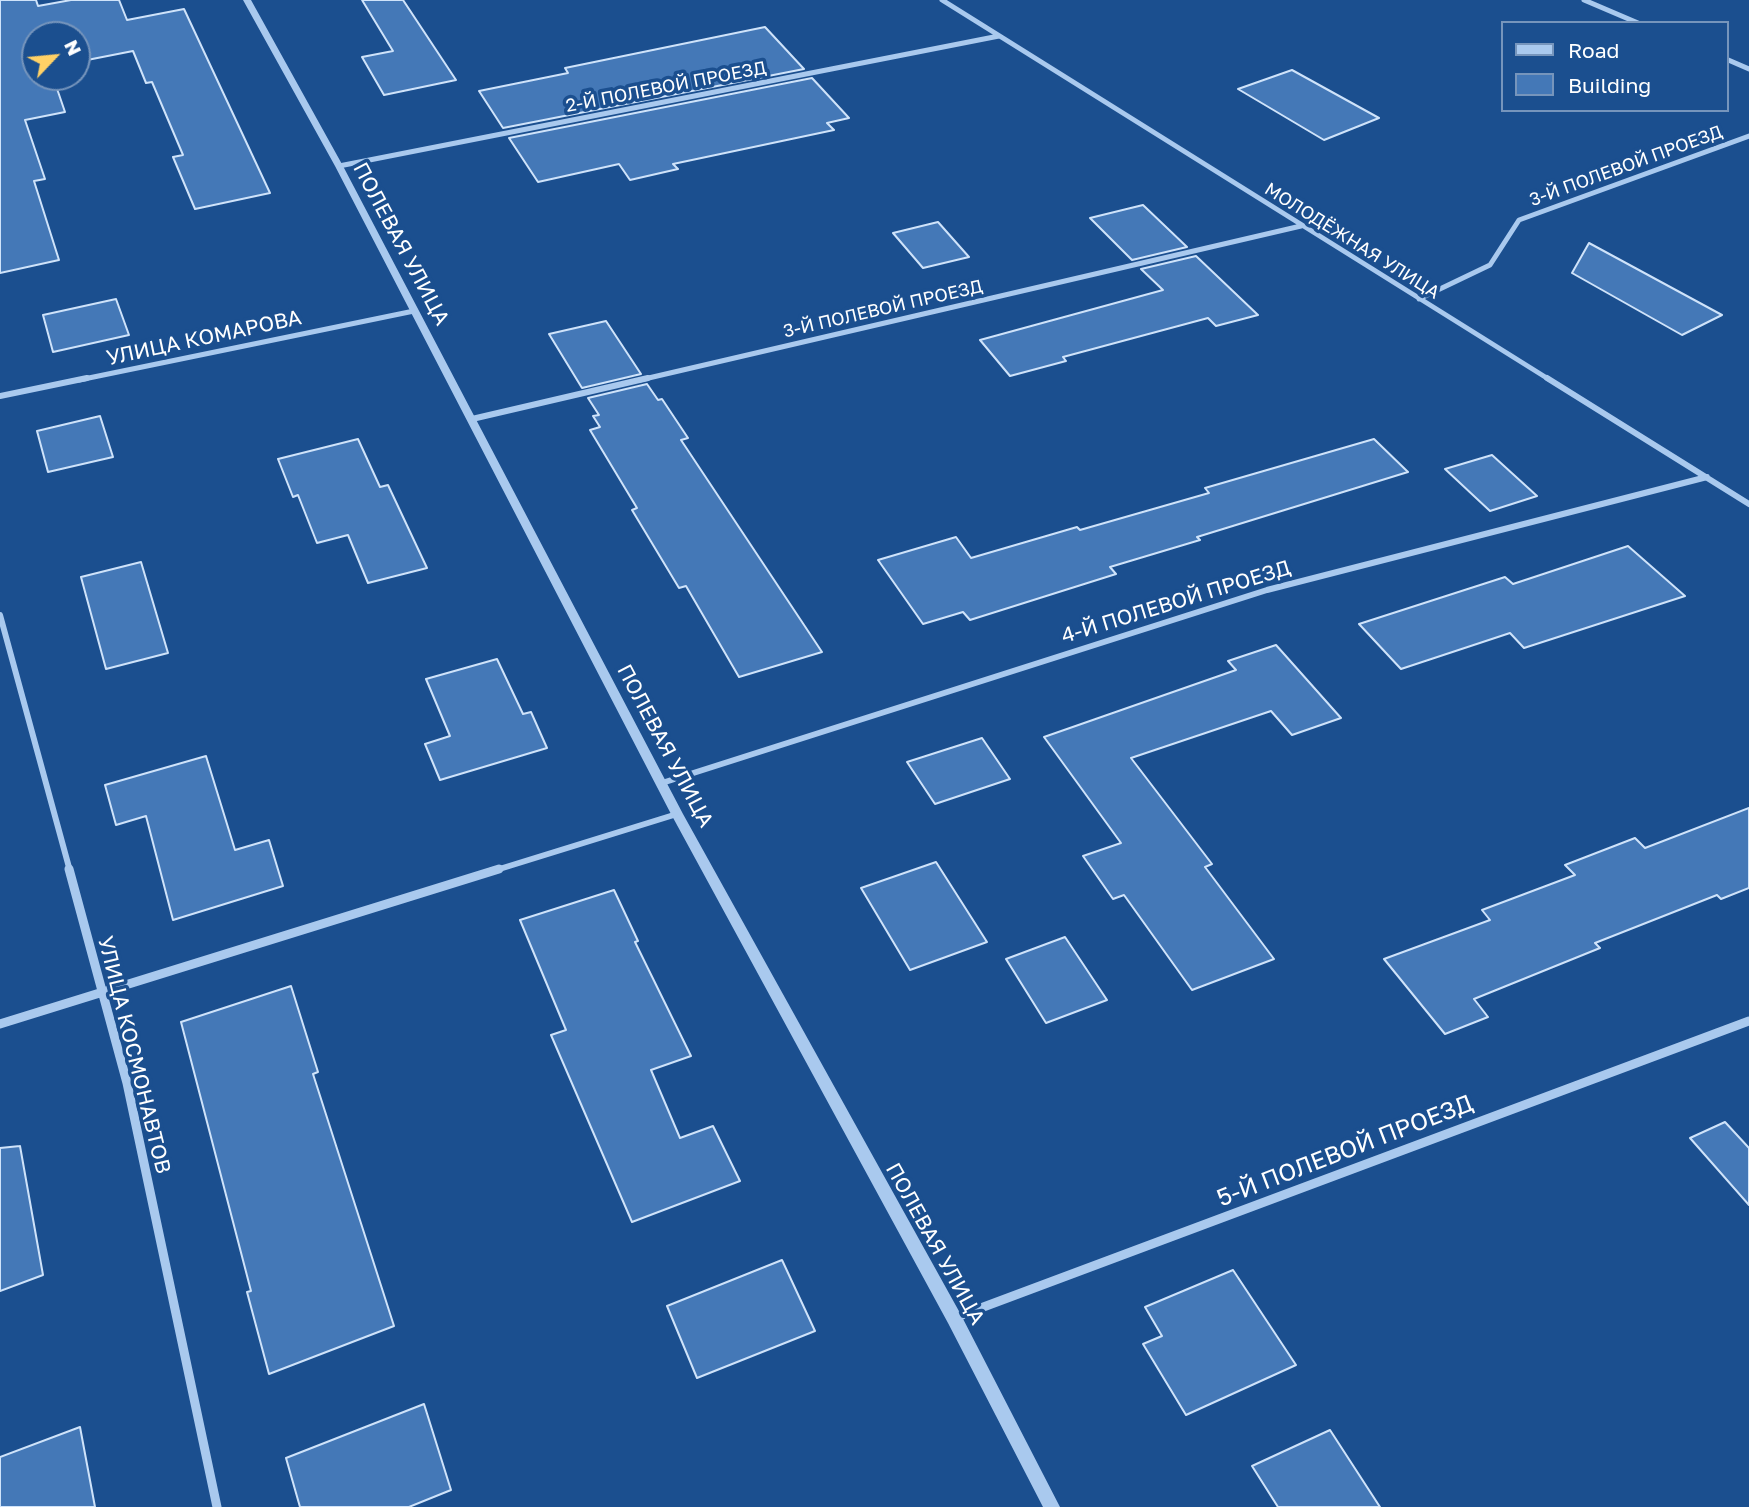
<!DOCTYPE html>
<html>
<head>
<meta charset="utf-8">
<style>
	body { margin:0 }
	#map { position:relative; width:1749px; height:1507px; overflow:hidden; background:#1b4f8f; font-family:"Golos Text",sans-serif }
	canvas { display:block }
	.legend { position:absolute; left:1501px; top:21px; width:228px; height:91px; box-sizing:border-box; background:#1b4f8f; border:2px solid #7695bc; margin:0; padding:9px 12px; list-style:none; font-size:21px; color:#fff }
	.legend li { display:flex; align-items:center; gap:14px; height:35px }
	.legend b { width:35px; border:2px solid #7695bc }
	.north { position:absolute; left:21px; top:21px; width:70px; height:70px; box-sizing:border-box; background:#1b4f8f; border:2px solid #7695bc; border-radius:50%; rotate:64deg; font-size:19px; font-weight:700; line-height:28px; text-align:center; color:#fff }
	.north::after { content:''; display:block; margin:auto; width:24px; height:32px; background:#ffd166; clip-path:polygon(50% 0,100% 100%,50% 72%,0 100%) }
</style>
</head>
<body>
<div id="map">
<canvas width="1749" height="1507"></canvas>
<ul class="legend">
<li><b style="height:9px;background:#a9c9ee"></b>Road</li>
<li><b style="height:19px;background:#4478b7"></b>Building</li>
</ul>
<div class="north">N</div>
</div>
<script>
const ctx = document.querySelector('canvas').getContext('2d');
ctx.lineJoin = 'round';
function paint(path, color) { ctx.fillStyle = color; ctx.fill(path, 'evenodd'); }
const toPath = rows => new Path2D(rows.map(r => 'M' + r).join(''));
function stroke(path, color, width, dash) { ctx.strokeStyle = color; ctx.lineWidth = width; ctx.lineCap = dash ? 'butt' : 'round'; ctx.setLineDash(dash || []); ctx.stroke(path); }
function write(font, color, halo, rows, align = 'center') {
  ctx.font = font + ' "Golos Text",sans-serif'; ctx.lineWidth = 7; ctx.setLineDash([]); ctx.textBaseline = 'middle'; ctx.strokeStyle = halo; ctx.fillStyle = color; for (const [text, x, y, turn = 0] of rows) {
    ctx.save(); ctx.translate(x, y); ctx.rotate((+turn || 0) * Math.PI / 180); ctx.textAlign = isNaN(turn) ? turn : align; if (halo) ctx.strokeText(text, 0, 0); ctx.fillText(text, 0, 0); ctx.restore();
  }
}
const building = toPath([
	[0,0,36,0,38,6,71,0,119,0,127,20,184,9,270,193,195,209,173,157,183,155,152,82,146,83,133,51,77,62,77,35,35,35,35,77,53,77,65,112,25,120,45,179,34,181,59,260,0,273,0,0],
	[362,0,403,0,456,80,384,95,362,57,393,51,362,0],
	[765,27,804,69,503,128,479,91,568,73,565,68,765,27],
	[1292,70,1379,118,1324,140,1238,89,1292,70],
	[812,78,849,118,827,123,834,130,673,164,678,169,630,180,619,164,538,182,509,138,812,78],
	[1143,205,1187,247,1132,260,1090,218,1143,205],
	[938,222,969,257,923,268,893,233,938,222],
	[1589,243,1722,315,1682,335,1572,273,1589,243],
	[1196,256,1258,315,1216,326,1208,318,1063,357,1066,361,1010,376,980,340,1163,290,1141,269,1196,256],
	[116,299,129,335,53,352,43,315,116,299],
	[606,321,641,374,582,388,549,334,606,321],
	[647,384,658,400,662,399,688,438,681,440,822,652,739,677,686,586,679,588,632,510,637,508,590,430,600,427,593,416,599,415,588,398,647,384],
	[100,416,113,457,48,472,37,431,100,416],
	[358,439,380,487,388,485,427,568,368,583,348,535,317,543,298,495,293,497,278,459,358,439],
	[1374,439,1408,472,1197,537,1200,540,1110,567,1116,574,970,620,963,612,923,624,878,560,956,537,971,558,1077,527,1080,530,1209,493,1205,488,1374,439],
	[1492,455,1537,496,1490,511,1445,469,1492,455],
	[1628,546,1685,596,1524,648,1510,633,1401,669,1359,624,1505,577,1513,584,1628,546],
	[141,562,168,653,106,669,81,577,141,562],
	[1276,645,1341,718,1292,735,1271,711,1131,758,1212,864,1205,867,1274,959,1192,990,1124,895,1113,899,1083,856,1121,843,1044,737,1236,670,1228,661,1276,645],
	[497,659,523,714,531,712,547,748,440,780,425,744,450,736,426,679,497,659],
	[982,738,1010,779,935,804,907,762,982,738],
	[206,756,235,850,269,840,283,886,173,920,146,816,116,825,105,785,206,756],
	[1749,808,1749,888,1721,899,1717,895,1595,943,1600,948,1474,999,1488,1017,1445,1034,1384,959,1490,920,1482,910,1575,875,1565,865,1635,838,1645,848,1749,808],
	[936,862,987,942,910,970,861,888,936,862],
	[614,890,638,941,635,942,691,1056,651,1070,680,1138,713,1126,740,1181,632,1222,551,1035,566,1030,520,920,614,890],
	[1065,937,1107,1000,1046,1023,1006,959,1065,937],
	[291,986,318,1072,313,1074,394,1326,269,1374,247,1292,251,1291,181,1022,291,986],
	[1725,1122,1749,1148,1749,1205,1690,1138,1725,1122],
	[20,1146,43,1275,0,1291,0,1148,20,1146],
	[782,1260,815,1331,697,1378,667,1306,782,1260],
	[1233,1270,1296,1365,1186,1415,1143,1344,1162,1336,1145,1307,1233,1270],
	[424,1404,451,1490,409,1507,300,1507,286,1458,424,1404],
	[80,1427,95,1507,0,1507,0,1457,80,1427],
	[1330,1430,1380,1507,1278,1507,1252,1466,1330,1430]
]);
paint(building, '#4478b7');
stroke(building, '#cfe3fa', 2);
stroke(toPath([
	[942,0,1550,380],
	[1584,0,1638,23],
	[1726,59,1749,69],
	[339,166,999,36],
	[1419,299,1490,265,1519,220,1749,136],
	[79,380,414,311],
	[640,380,1301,226]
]), '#a9c9ee', 5);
stroke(toPath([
	[1547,378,1749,504],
	[0,396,87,378],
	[472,419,648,378],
	[0,615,70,871],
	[662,783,1267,590,1707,477],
	[493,871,677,814]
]), '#a9c9ee', 6);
stroke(toPath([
	[69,869,127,1083,217,1507],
	[0,1024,499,869],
	[954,1318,1749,1021]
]), '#a9c9ee', 9);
paint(toPath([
	[243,0,251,0,343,166,683,814,960,1313,1060,1507,1043,1507,948,1323,671,814,335,166,243,0]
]), '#a9c9ee');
write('18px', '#fff', '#1b4f8f', [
	["2-Й ПОЛЕВОЙ ПРОЕЗД",666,87,-11],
	["3-Й ПОЛЕВОЙ ПРОЕЗД",1626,166,-20],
	["МОЛОДЁЖНАЯ УЛИЦА",1352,241,32],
	["3-Й ПОЛЕВОЙ ПРОЕЗД",883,309,-13]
]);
write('21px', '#fff', '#1b4f8f', [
	["ПОЛЕВАЯ УЛИЦА",401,244,62],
	["УЛИЦА КОМАРОВА",204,338,-12],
	["4-Й ПОЛЕВОЙ ПРОЕЗД",1176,602,-17],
	["ПОЛЕВАЯ УЛИЦА",665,746,62],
	["УЛИЦА КОСМОНАВТОВ",134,1055,76],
	["ПОЛЕВАЯ УЛИЦА",935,1244,61]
]);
write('24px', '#fff', '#1b4f8f', [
	["5-Й ПОЛЕВОЙ ПРОЕЗД",1345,1151,-21]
]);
</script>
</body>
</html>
